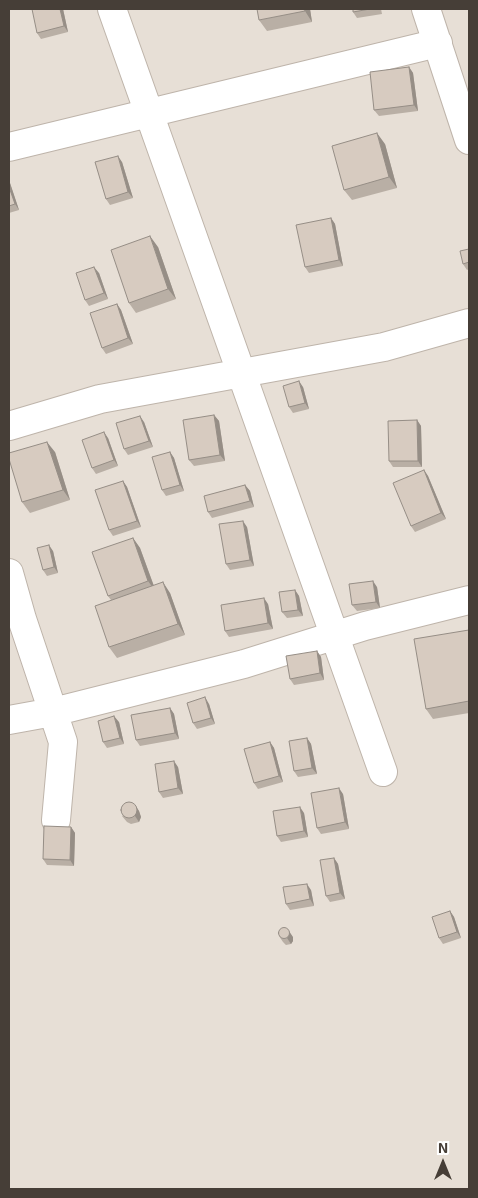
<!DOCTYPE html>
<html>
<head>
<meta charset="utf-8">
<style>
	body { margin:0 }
	#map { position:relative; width:478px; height:1198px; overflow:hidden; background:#f3eee8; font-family:"Exo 2",sans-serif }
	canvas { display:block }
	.frame { position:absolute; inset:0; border:10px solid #463e37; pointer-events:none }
	.north { position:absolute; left:418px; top:1138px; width:50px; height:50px; -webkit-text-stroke:4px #fff; paint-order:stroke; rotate:0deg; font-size:14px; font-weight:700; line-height:20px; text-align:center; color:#463e37 }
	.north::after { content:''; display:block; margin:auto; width:18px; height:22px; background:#463e37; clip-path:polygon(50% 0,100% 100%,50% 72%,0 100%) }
</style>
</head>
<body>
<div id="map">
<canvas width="478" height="1198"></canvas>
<div class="frame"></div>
<div class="north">N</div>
</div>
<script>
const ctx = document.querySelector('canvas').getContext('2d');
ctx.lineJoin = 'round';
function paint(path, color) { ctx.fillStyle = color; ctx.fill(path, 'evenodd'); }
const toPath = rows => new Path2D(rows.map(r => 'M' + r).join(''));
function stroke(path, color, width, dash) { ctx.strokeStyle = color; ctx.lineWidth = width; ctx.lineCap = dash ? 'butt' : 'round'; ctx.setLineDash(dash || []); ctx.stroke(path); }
paint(toPath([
	[9,9,469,9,469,1189,9,1189]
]), '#e7dfd6');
const minor = toPath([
	[112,9,383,772],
	[426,9,469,140],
	[9,147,438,43],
	[9,426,100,399,384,347,469,323],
	[9,573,22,619,63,742,56,820],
	[9,720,53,712,244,664,365,626,469,600]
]);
stroke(minor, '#beb4aa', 30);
stroke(minor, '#fff', 28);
paint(toPath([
	[63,9,68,32,41,39,37,33],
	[310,9,312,22,267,31,259,20],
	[353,9,381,9,382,14,357,18,353,12],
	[409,67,413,73,418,111,379,116,374,110],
	[385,144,397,188,352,200,344,190],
	[122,162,133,198,110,205,106,199],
	[9,180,19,210,9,213],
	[331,218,335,224,343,266,309,273,305,267],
	[158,247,176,299,136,313,129,303],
	[469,249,469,269,467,270,463,264],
	[99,273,108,299,89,306,85,300],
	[117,304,121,310,133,344,106,354,102,348],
	[303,387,309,409,293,413,289,407],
	[214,415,219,421,225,461,194,466,189,460],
	[417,420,421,426,422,467,393,467,389,461],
	[144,422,153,447,128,455,124,449],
	[108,438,118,466,96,474,92,468],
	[55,452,70,500,30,513,22,502],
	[170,452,174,458,184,491,166,496,162,490],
	[424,470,428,476,446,519,415,532,411,526],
	[123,481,127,487,141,527,113,536,109,530],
	[245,485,250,491,254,507,212,518,208,512],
	[247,527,254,566,230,570,226,564],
	[133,538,140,548,154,586,170,593,185,635,117,658,109,647,111,600,108,596],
	[53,551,58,573,47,576,43,570],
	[377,587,380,608,357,611,352,605],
	[295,590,299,596,303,616,287,618,282,612],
	[268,604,273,629,229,637,225,631],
	[469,630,469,713,433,719,426,709],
	[317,651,321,657,324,680,294,685,290,679],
	[209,704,215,724,197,729,193,723],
	[170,708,174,714,179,739,140,746,136,740],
	[119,722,124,744,107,748,103,742],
	[307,738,311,744,317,774,298,777,294,771],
	[270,742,274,748,283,782,258,789,254,783],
	[178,767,183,794,163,798,159,792],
	[343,794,349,829,321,834,317,828],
	[135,805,139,811,141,817,139,822,131,824,127,822,122,816],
	[304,813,308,837,281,842,277,836],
	[71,827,75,833,74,866,47,865,43,859],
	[334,858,338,864,345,899,330,902,326,896],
	[311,890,314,906,290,910,286,904],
	[450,911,454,917,461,938,443,944,439,938],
	[279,936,293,937,293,941,291,944,286,945,283,942]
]), '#b9afa5');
paint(toPath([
	[60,9,63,9,68,32,64,26],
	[304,9,310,9,312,22,305,11],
	[409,67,413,73,418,111,414,105],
	[377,133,385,144,397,188,389,177],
	[118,156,122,162,133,198,128,192],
	[9,180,19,210,15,204,9,187],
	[331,218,335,224,343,266,339,260],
	[150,236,158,247,176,299,168,289],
	[94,267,99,273,108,299,104,293],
	[117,304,121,310,133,344,128,338],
	[299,381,303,387,309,409,305,403],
	[214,415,219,421,225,461,220,455],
	[140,416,144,422,153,447,149,441],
	[417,420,421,426,422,467,418,461],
	[104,432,108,438,118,466,114,460],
	[47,442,55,452,70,500,63,490],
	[170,452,174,458,184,491,180,485],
	[424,470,428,476,446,519,441,513],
	[123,481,127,487,141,527,137,521],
	[245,485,250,491,254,507,250,501],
	[243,521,247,527,254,566,250,560],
	[133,538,140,548,156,592,148,581],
	[49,545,53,551,58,573,54,567],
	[373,581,377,587,380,608,376,602],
	[163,582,170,593,185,635,178,624],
	[295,590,299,596,303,616,298,610],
	[264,598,268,604,273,629,268,623],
	[317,651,321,657,324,680,320,673],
	[205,697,209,704,215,724,211,718],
	[170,708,174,714,179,739,175,733],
	[114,716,119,722,124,744,120,738],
	[307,738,311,744,317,774,312,768],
	[270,742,274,748,283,782,279,776],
	[174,761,178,767,183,794,178,788],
	[339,788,343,794,349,829,345,822],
	[135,805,139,811,141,817,139,822,135,816],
	[300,807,304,813,308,837,304,831],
	[71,827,75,833,74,866,70,860],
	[334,858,338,864,345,899,340,893],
	[307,884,311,890,314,906,310,899],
	[450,911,454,917,461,938,457,932],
	[289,931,293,937,293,941,291,944,287,938]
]), '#968e86');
const building = toPath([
	[32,9,60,9,64,26,37,33,32,9],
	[257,9,304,9,305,11,259,20,257,9],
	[353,9,370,9,353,12,353,9],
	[409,67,414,105,374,110,370,72,409,67],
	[377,133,389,177,344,190,332,146,377,133],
	[118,156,128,192,106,199,95,162,118,156],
	[9,187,15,204,9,206,9,187],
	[331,218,339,260,305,267,296,225,331,218],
	[150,236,168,289,129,303,111,250,150,236],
	[469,249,469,262,463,264,460,251,469,249],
	[94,267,104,293,85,300,76,273,94,267],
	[117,304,128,338,102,348,90,313,117,304],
	[299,381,305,403,289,407,283,386,299,381],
	[214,415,220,455,189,460,183,420,214,415],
	[140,416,149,441,124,449,116,423,140,416],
	[417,420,418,461,389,461,388,421,417,420],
	[104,432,114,460,92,468,82,440,104,432],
	[47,442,63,490,22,502,9,459,9,453,47,442],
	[170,452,180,485,162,490,152,457,170,452],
	[424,470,441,513,411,526,393,483,424,470],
	[123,481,137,521,109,530,95,490,123,481],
	[245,485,250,501,208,512,204,496,245,485],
	[243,521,250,560,226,564,219,524,243,521],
	[133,538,148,581,108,596,92,552,133,538],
	[49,545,54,567,43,570,37,548,49,545],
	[373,581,376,602,352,605,349,584,373,581],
	[163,582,178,624,109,647,95,606,163,582],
	[295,590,298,610,282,612,279,592,295,590],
	[264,598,268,623,225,631,221,605,264,598],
	[469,630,469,701,426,709,414,639,469,630],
	[317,651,320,673,290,679,286,656,317,651],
	[205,697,211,718,193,723,187,703,205,697],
	[170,708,175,733,136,740,131,715,170,708],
	[114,716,120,738,103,742,98,721,114,716],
	[307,738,312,768,294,771,289,741,307,738],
	[270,742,279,776,254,783,244,749,270,742],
	[174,761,178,788,159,792,155,764,174,761],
	[339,788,345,822,317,828,311,793,339,788],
	'121 810a8 8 0 1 1 16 0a8 8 0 1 1-16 0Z',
	[300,807,304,831,277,836,273,811,300,807],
	[44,826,71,827,70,860,43,859,44,826],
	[334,858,340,893,326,896,320,860,334,858],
	[307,884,310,899,286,904,283,887,307,884],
	[450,911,457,932,439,938,432,917,450,911],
	'278.5 933a5.5 5.5 0 1 1 11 0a5.5 5.5 0 1 1-11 0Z'
]);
paint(building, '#d7cbc0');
stroke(building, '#968e86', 1);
</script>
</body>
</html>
